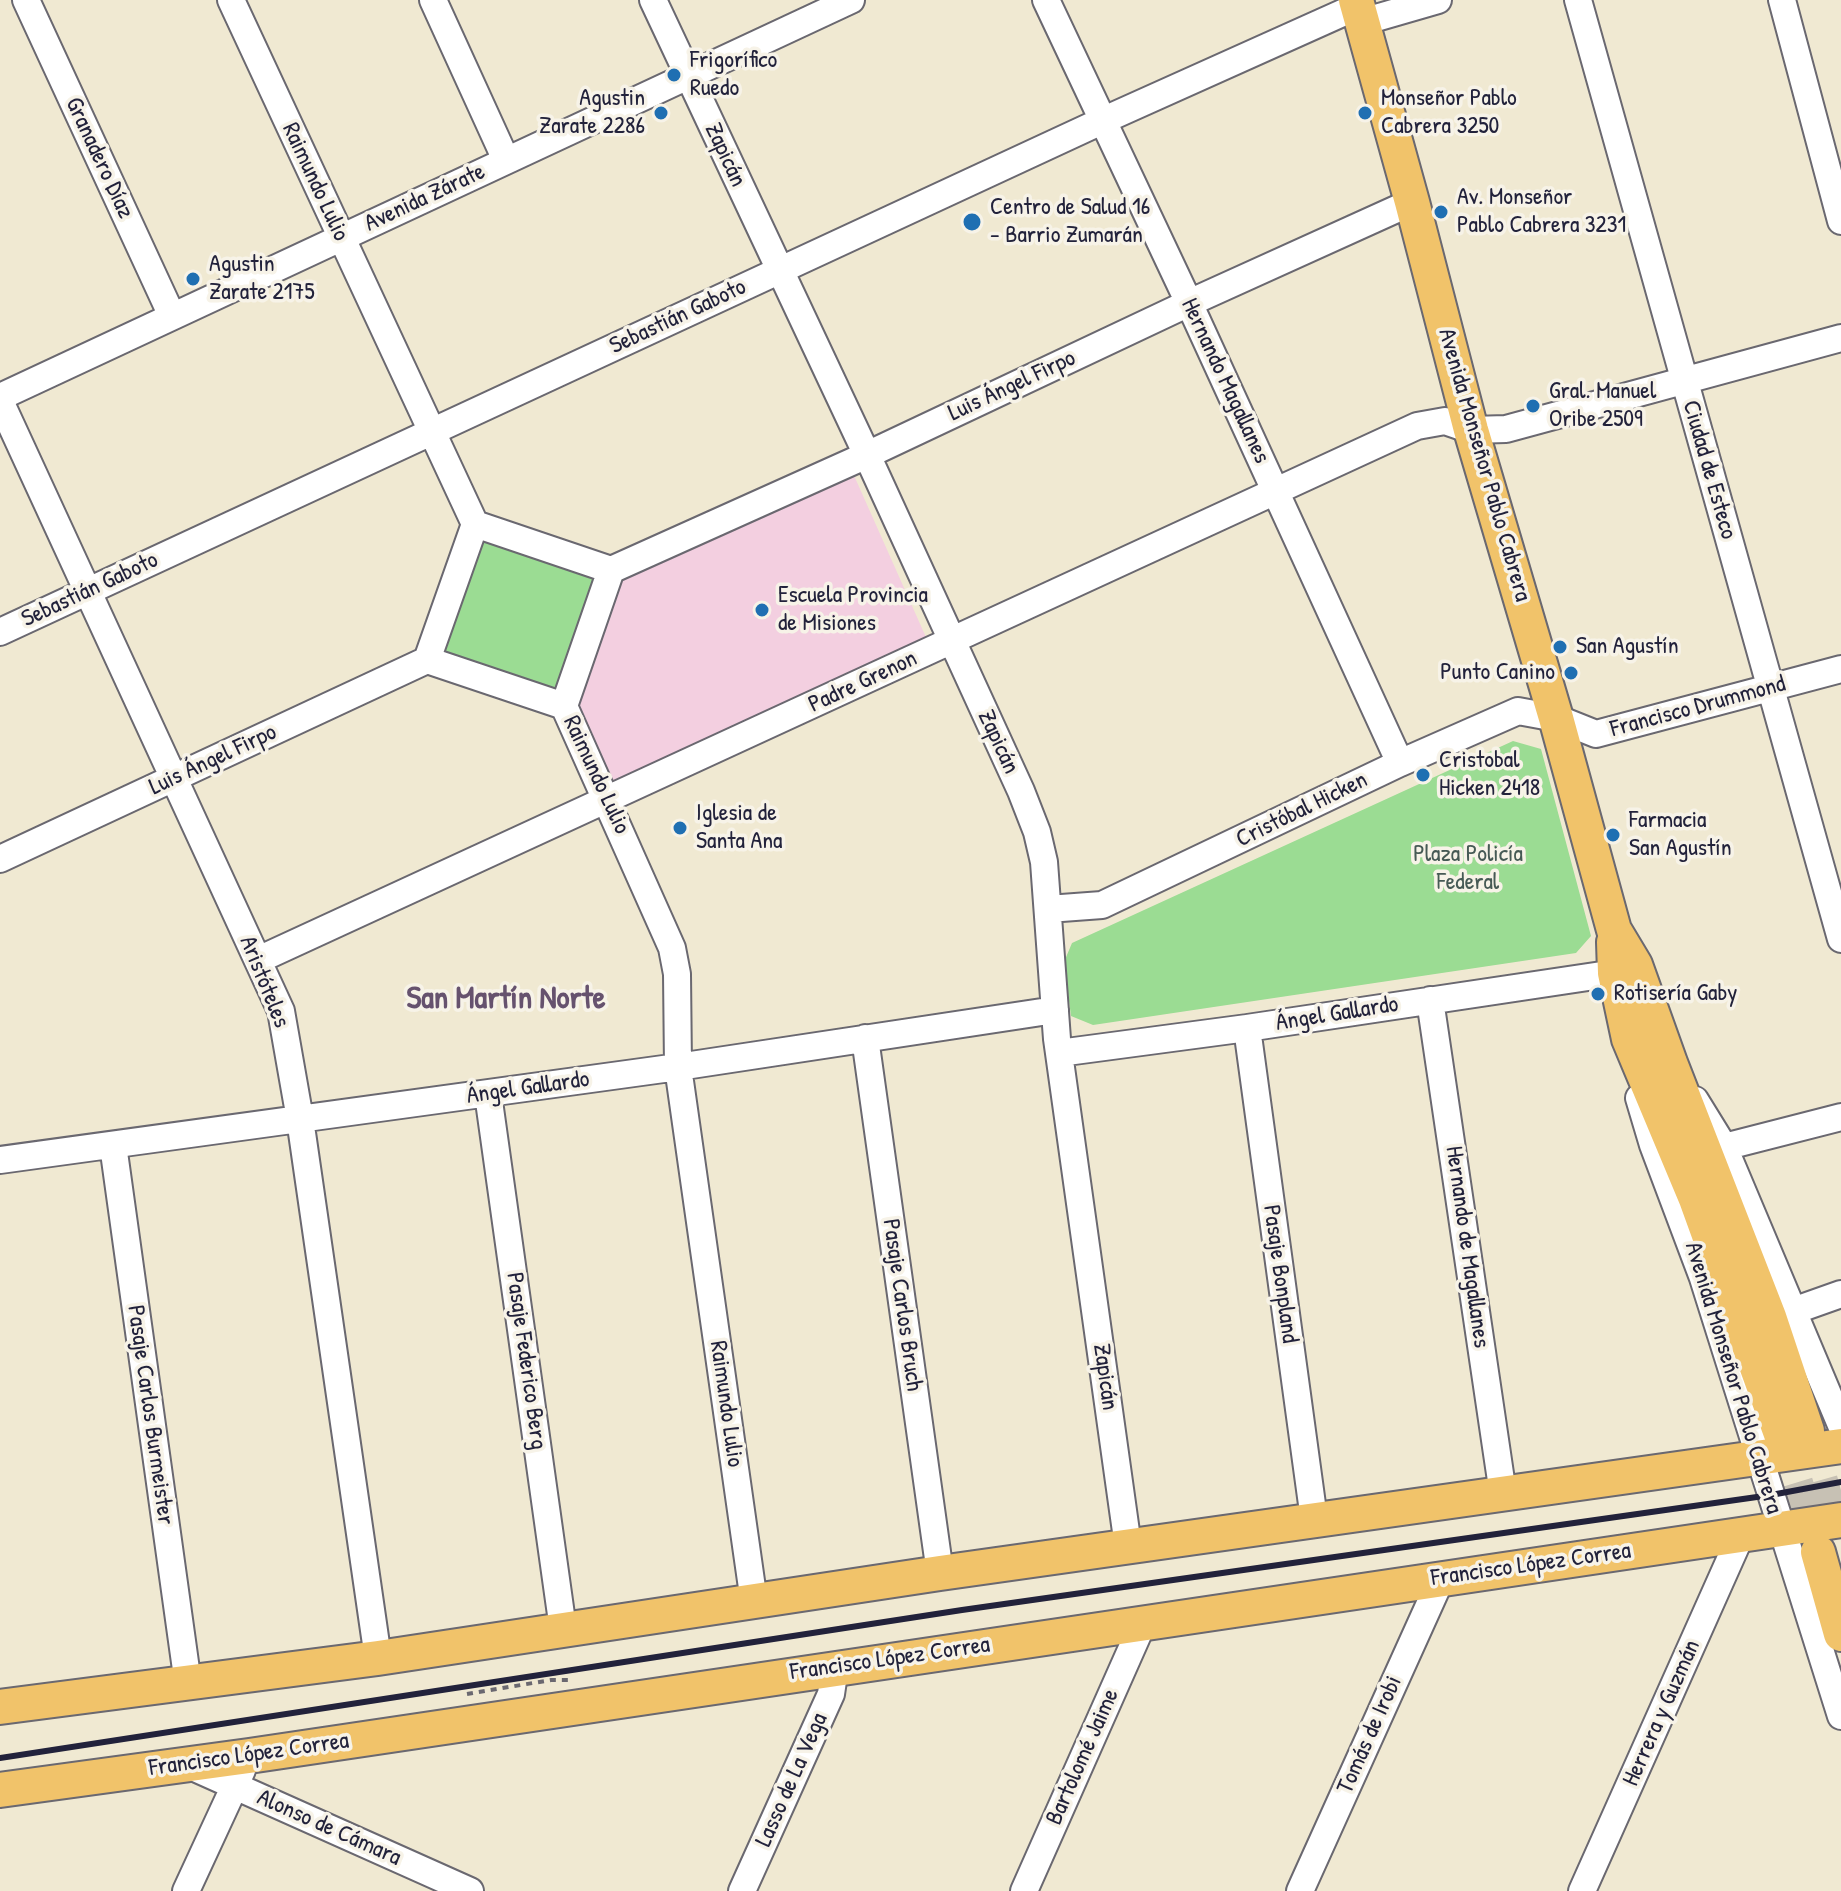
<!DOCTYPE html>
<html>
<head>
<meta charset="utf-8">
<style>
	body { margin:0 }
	canvas { display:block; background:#f0e9d2 }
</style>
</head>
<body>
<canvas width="1841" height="1891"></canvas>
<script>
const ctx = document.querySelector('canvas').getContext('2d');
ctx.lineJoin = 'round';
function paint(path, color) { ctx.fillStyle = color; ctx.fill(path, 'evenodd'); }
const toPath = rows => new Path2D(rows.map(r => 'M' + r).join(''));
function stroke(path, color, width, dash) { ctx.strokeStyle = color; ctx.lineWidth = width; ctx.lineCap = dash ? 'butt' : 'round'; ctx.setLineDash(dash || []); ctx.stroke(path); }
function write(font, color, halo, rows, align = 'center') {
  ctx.font = font + ' "Patrick Hand",sans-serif'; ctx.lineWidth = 7; ctx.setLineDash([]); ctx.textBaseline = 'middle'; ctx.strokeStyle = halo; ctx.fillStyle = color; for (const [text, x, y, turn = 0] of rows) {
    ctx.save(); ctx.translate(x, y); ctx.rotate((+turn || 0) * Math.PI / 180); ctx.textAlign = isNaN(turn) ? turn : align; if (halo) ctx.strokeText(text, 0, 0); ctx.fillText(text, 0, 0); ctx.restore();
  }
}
paint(toPath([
	[852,471,929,644,613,791,576,715,620,577]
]), '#f3cfe0');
paint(toPath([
	[478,538,597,578,557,692,439,651],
	[1513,741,1541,749,1591,936,1576,953,1093,1025,1071,1016,1064,962,1072,943]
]), '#9bdc93');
stroke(toPath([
	[1807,1431,1835,1532],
	[1781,1434,1817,1552]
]), '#c7c1b4', 34, [34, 17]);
const minor = toPath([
	[26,0,172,316],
	[231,0,475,524,427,660],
	[433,0,506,160],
	[653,0,867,455,1021,791,1037,832,1044,862,1057,1039,1128,1546],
	[1046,0,1189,303,1400,763],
	[1578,0,1841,939],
	[1782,0,1841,221],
	[1362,22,1438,0],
	[0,397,851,0],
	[0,401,281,1011,300,1119,378,1658],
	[475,524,611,570,867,455,1189,303,1412,202],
	[0,632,1104,120,1358,6],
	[427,660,564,706,672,948,677,974,678,1067,754,1602],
	[564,706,611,570],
	[0,859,427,660],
	[1048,909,1102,905,1400,763,1518,711,1556,718,1596,734,1841,669],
	[258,960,1417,426,1445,421,1471,430,1506,429,1841,338],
	[1430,1000,1503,1494],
	[1247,1028,1314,1519],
	[865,1038,940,1573],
	[1059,1053,1247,1028,1615,973],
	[488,1094,563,1629],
	[1639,1098,1653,1145,1703,1278,1841,1716],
	[1695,1100,1724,1147,1841,1425],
	[113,1145,188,1684],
	[1724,1147,1841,1117],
	[0,1160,678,1067,1055,1010],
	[1793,1311,1841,1294],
	[188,1765,470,1891],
	[186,1891,242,1770],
	[742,1891,831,1694,835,1667],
	[1024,1891,1143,1623],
	[1300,1891,1441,1579],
	[1582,1891,1741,1535]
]);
const major = toPath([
	[1356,0,1412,202,1471,430,1556,718,1614,930,1635,965,1670,1063,1769,1317,1807,1431],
	[1614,942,1615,973,1629,1039,1696,1199,1781,1434],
	[1818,1552,1841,1634],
	[0,1707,378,1658,940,1573,1841,1446],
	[0,1790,249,1756,1841,1520]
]);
stroke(minor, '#6a6870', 30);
stroke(major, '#6a6870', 38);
stroke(toPath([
	[467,1694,551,1680,569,1680]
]), '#6a6870', 4, [6, 6]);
stroke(minor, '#fff', 26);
stroke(major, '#f1c36a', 34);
stroke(toPath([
	[0,1758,962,1610,1771,1495,1841,1482]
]), '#22223b', 6);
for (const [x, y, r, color] of [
	[674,75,8,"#1f6fb2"],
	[661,113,8,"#1f6fb2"],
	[1365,113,8,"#1f6fb2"],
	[1441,212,8,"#1f6fb2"],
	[972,222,10,"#1f6fb2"],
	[193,279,8,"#1f6fb2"],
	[1533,406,8,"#1f6fb2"],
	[762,610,8,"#1f6fb2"],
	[1560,647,8,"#1f6fb2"],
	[1571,673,8,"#1f6fb2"],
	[1423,775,8,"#1f6fb2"],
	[680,828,8,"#1f6fb2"],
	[1613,835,8,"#1f6fb2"],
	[1598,994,8,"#1f6fb2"]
]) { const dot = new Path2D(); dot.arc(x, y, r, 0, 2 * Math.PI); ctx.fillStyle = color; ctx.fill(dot); stroke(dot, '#f7f3e8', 3); }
write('24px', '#22223b', '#f7f3e8', [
	["Frigorífico",690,61],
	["Ruedo",690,89],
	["Agustin",645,99,"right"],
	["Zarate 2286",645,127,"right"],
	["Monseñor Pablo",1381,99],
	["Cabrera 3250",1381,127],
	["Av. Monseñor",1457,198],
	["Pablo Cabrera 3231",1457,226],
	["Centro de Salud 16",990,208],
	["- Barrio Zumarán",990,236],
	["Agustin",209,265],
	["Zarate 2175",209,293],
	["Gral. Manuel",1549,392],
	["Oribe 2509",1549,420],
	["Escuela Provincia",778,596],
	["de Misiones",778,624],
	["San Agustín",1576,647],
	["Punto Canino",1555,673,"right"],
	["Cristobal",1439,761],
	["Hicken 2418",1439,789],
	["Iglesia de",696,814],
	["Santa Ana",696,842],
	["Farmacia",1629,821],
	["San Agustín",1629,849],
	["Rotisería Gaby",1614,994]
], 'left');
write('24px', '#22223b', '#f7f3e8', [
	["Zapicán",725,155,65],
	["Granadero Díaz",99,158,65],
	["Raimundo Lulio",315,182,65],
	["Avenida Zárate",425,198,-25],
	["Sebastián Gaboto",678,317,-25],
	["Hernando Magallanes",1225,381,65],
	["Luis Ángel Firpo",1012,386,-25],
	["Avenida Monseñor Pablo Cabrera",1484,465,74],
	["Ciudad de Esteco",1709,470,74],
	["Sebastián Gaboto",90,590,-25],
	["Padre Grenon",863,682,-25],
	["Francisco Drummond",1698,707,-15],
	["Zapicán",998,742,65],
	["Luis Ángel Firpo",213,760,-25],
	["Raimundo Lulio",596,775,65],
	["Cristóbal Hicken",1302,810,-26],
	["Aristóteles",264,982,68],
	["Ángel Gallardo",1337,1014,-9],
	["Ángel Gallardo",528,1088,-8],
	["Hernando de Magallanes",1467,1247,82],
	["Pasaje Bonpland",1280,1274,82],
	["Pasaje Carlos Bruch",902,1305,82],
	["Pasaje Federico Berg",526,1361,82],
	["Zapicán",1105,1377,82],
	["Avenida Monseñor Pablo Cabrera",1733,1378,73],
	["Raimundo Lulio",726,1404,82],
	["Pasaje Carlos Burmeister",150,1415,82],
	["Francisco López Correa",1531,1565,-8],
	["Francisco López Correa",890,1659,-8],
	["Herrera y Guzmán",1662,1713,-66],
	["Tomás de Irobi",1370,1735,-66],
	["Francisco López Correa",249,1755,-8],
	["Bartolomé Jaime",1083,1757,-66],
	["Lasso de La Vega",792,1780,-66],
	["Alonso de Cámara",329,1828,24]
]);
write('24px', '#465a55', '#f7f3e8', [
	["Plaza Policía",1468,855],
	["Federal",1468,883]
]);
write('bold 32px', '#66526e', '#f7f3e8', [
	["San Martín Norte",506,999]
]);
</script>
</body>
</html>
